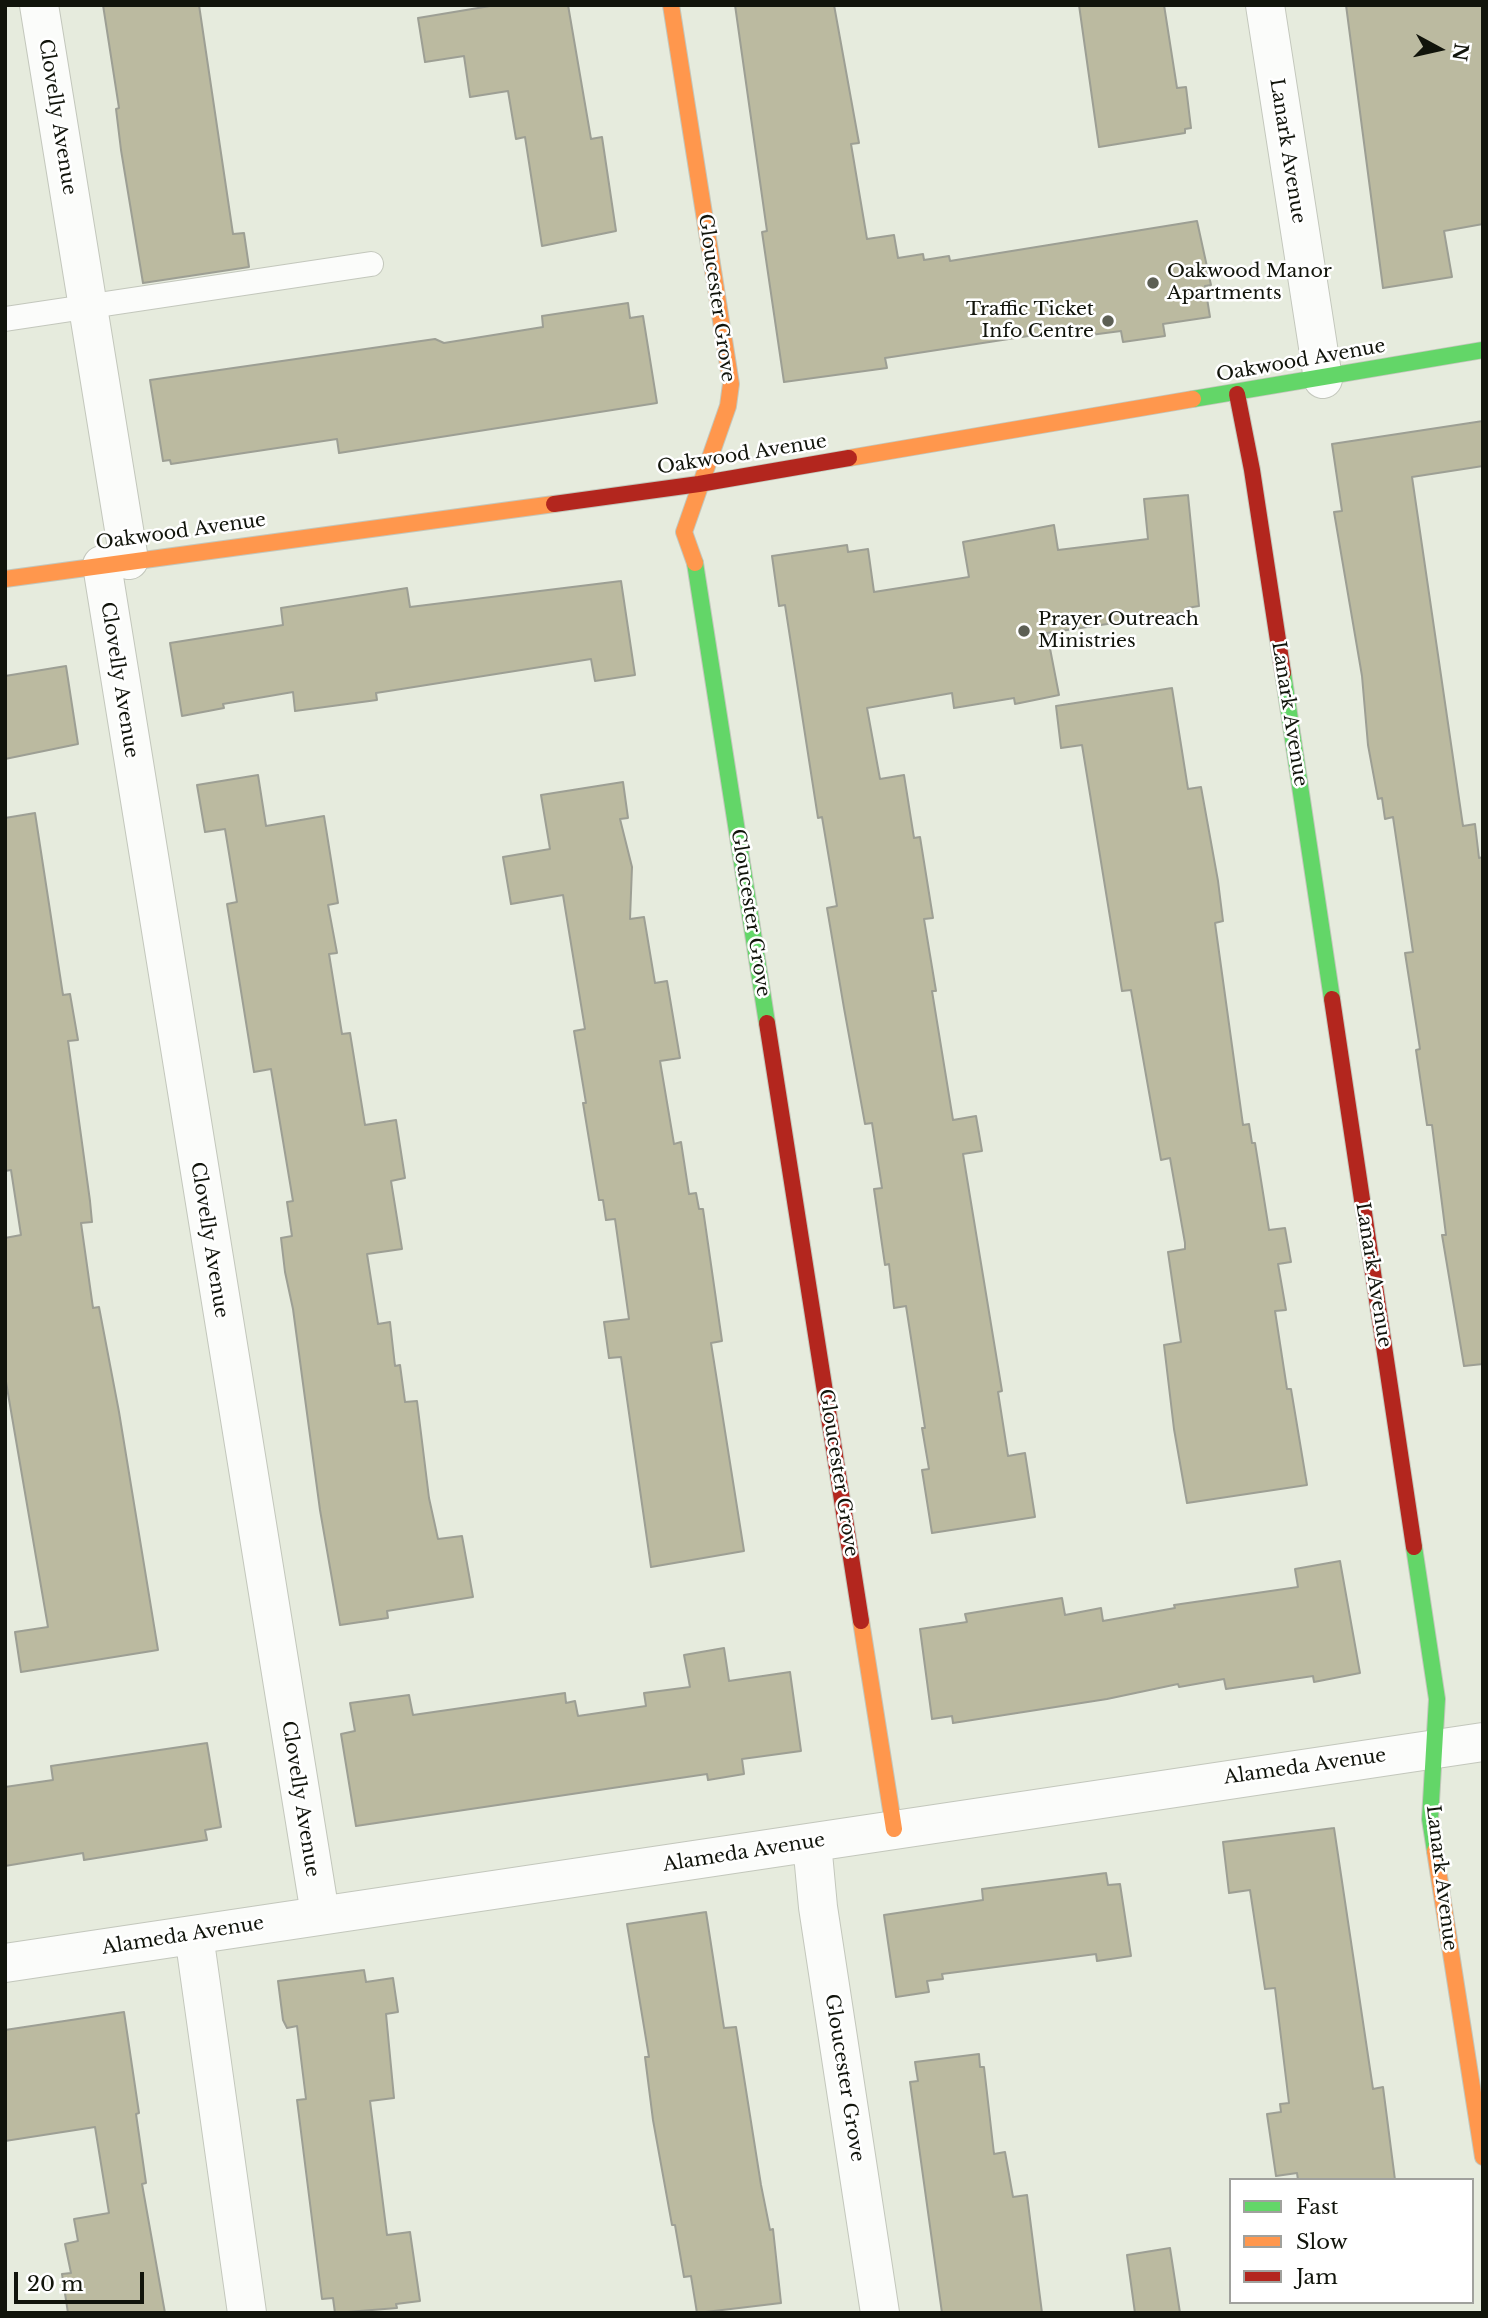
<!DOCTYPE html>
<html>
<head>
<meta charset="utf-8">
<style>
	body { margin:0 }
	#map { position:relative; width:1488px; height:2318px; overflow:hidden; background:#e6ebdd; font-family:"Libre Baskerville",serif }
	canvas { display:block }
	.frame { position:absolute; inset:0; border:7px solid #11140b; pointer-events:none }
	.legend { position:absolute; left:1229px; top:2178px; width:245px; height:126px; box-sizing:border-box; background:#fff; border:2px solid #a0a19d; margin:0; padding:9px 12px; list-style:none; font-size:21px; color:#11140b }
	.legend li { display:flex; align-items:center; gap:14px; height:35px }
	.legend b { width:35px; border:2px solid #a0a19d }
	.north { position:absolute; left:1404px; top:14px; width:70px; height:70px; -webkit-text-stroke:5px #fff; paint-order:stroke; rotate:98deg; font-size:19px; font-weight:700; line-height:28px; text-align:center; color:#11140b }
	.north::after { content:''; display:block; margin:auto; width:24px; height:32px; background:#11140b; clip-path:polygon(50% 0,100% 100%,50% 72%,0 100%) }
	.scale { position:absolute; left:14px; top:2272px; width:130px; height:32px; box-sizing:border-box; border:4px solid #11140b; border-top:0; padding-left:9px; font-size:21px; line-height:24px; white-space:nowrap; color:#11140b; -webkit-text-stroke:5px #fff; paint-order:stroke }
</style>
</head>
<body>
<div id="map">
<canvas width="1488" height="2318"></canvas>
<div class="frame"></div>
<ul class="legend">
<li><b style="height:9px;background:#63d668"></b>Fast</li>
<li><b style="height:9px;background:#ff974d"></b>Slow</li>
<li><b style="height:9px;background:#b3261e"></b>Jam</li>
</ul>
<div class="north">N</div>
<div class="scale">20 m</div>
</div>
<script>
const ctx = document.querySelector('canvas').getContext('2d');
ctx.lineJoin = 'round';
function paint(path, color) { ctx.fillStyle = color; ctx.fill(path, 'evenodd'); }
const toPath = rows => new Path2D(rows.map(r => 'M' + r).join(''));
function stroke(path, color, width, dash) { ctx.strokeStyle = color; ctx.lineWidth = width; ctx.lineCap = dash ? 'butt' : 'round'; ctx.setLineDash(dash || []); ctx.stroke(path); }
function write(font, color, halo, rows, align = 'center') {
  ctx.font = font + ' "Libre Baskerville",serif'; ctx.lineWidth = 5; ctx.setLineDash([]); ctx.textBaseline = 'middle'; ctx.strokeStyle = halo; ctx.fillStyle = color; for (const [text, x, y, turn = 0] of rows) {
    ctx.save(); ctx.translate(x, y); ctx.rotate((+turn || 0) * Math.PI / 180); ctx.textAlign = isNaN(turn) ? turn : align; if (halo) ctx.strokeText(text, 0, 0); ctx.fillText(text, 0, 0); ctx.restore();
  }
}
const building = toPath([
	[103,5,199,5,233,234,244,233,249,267,143,283,121,150,116,109,119,108,103,5],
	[496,5,568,5,591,139,602,137,616,231,542,246,525,137,516,139,508,91,470,97,464,56,425,62,418,18,496,5],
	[735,5,834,5,859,143,851,144,867,239,894,235,898,258,923,254,924,260,949,256,950,261,1197,221,1211,285,1205,286,1210,317,1163,324,1165,336,1123,342,1121,331,1075,337,1074,329,885,358,887,368,784,382,762,232,767,231,735,5],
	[1079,5,1164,5,1177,88,1186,87,1191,128,1185,129,1185,133,1099,147,1079,5],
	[1346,5,1483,5,1483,224,1444,231,1452,277,1383,288,1346,5],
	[628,303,630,318,643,316,657,403,339,453,337,439,171,464,170,460,163,461,150,380,435,339,444,343,543,327,542,316,628,303],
	[1483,421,1483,466,1412,477,1463,826,1475,824,1479,858,1483,857,1483,1364,1464,1366,1442,1235,1446,1235,1432,1125,1427,1125,1416,1050,1420,1049,1405,953,1413,952,1393,817,1385,819,1382,798,1378,799,1368,745,1362,676,1334,512,1342,511,1332,444,1483,421],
	[1188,495,1199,606,1187,608,1188,612,1047,633,1059,695,1015,704,1014,698,954,708,952,693,867,708,880,779,904,775,914,838,920,837,933,918,924,919,936,991,932,991,953,1120,976,1116,982,1151,963,1154,1002,1391,998,1392,1008,1456,1025,1453,1035,1517,932,1533,922,1470,929,1469,922,1428,925,1428,906,1306,894,1308,889,1264,885,1265,874,1189,882,1188,872,1123,865,1124,844,1008,827,908,837,906,822,817,818,818,785,605,779,606,772,556,847,545,848,552,868,549,874,592,969,577,963,542,1054,525,1058,550,1148,539,1144,499,1188,495],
	[621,581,635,675,595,681,591,659,376,693,377,700,295,711,293,692,223,704,224,708,182,716,170,643,283,625,281,608,407,588,410,607,621,581],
	[66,666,78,744,5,759,5,676,66,666],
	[1172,688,1188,789,1201,787,1218,881,1223,921,1215,923,1243,1125,1249,1124,1252,1143,1255,1143,1269,1230,1285,1228,1291,1262,1278,1264,1286,1310,1275,1311,1287,1389,1291,1389,1307,1485,1187,1503,1174,1429,1164,1345,1181,1342,1168,1252,1185,1249,1185,1243,1170,1158,1161,1160,1131,990,1122,991,1082,745,1061,748,1056,706,1172,688],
	[258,775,266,826,324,816,338,903,328,905,337,953,329,954,342,1034,350,1033,365,1125,396,1120,405,1178,391,1181,402,1249,367,1254,378,1324,390,1322,395,1366,400,1365,405,1402,417,1401,429,1498,438,1539,462,1536,473,1597,387,1611,388,1618,340,1625,320,1510,293,1309,285,1272,281,1238,292,1236,287,1202,293,1201,271,1069,254,1072,227,904,237,902,225,829,205,832,197,785,258,775],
	[623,782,628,818,620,819,632,867,630,919,644,917,655,983,667,981,680,1058,660,1061,674,1144,681,1142,689,1194,696,1193,699,1209,703,1209,722,1341,711,1343,744,1551,651,1567,621,1357,609,1358,604,1322,629,1319,615,1219,606,1220,603,1200,599,1200,583,1103,586,1103,574,1031,585,1029,563,895,511,904,503,857,550,849,541,795,623,782],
	[35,813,63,995,70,994,78,1040,68,1041,90,1201,92,1222,81,1223,93,1308,99,1307,119,1412,158,1650,21,1672,15,1632,48,1627,5,1376,5,1238,21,1235,11,1170,5,1171,5,818,35,813],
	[1340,1561,1360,1673,1314,1682,1313,1676,1226,1689,1224,1679,1179,1687,1178,1684,1107,1699,953,1723,952,1716,932,1719,920,1629,967,1622,965,1614,1062,1598,1065,1615,1101,1608,1103,1621,1175,1608,1174,1605,1298,1587,1295,1569,1340,1561],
	[724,1648,729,1681,790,1672,801,1751,742,1759,744,1774,708,1780,707,1774,356,1826,341,1734,355,1731,350,1703,409,1695,413,1715,565,1693,566,1703,575,1701,578,1716,646,1706,644,1693,690,1687,684,1655,724,1648],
	[207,1743,221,1827,205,1830,207,1840,84,1860,83,1853,5,1866,5,1787,53,1780,51,1766,207,1743],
	[1334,1828,1373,2089,1383,2087,1395,2180,1298,2180,1297,2173,1276,2176,1267,2114,1281,2112,1280,2104,1289,2103,1275,1988,1265,1989,1250,1890,1229,1893,1223,1842,1334,1828],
	[1106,1873,1108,1885,1120,1884,1131,1956,1097,1961,1096,1954,942,1974,943,1979,927,1981,929,1992,896,1997,884,1915,983,1900,982,1889,1106,1873],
	[706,1912,724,2028,736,2027,761,2185,770,2230,773,2229,781,2303,697,2313,691,2276,684,2277,675,2225,672,2225,653,2120,645,2057,649,2057,627,1924,706,1912],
	[364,1970,366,1982,393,1978,398,2012,386,2014,394,2098,370,2101,387,2235,410,2232,420,2301,396,2304,397,2308,335,2313,333,2298,322,2299,297,2100,306,2099,297,2026,287,2028,283,2020,278,1981,364,1970],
	[124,2012,139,2113,136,2114,146,2183,142,2184,165,2313,68,2313,62,2274,71,2273,65,2244,78,2241,74,2219,109,2213,95,2127,5,2141,5,2030,124,2012],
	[979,2054,980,2067,984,2067,994,2154,1005,2152,1013,2197,1027,2195,1042,2313,942,2313,910,2082,918,2081,915,2062,979,2054],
	[1170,2248,1180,2313,1135,2313,1127,2255,1170,2248]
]);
paint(building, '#bbbaa0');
stroke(building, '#9d9f94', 2);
const lane = toPath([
	[5,319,371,264]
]);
const street = toPath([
	[39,5,129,560],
	[1265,5,1323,379],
	[102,565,320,1914],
	[812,1843,818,1907,880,2313],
	[194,1935,247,2313],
	[5,1963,1483,1742]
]);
const fast = toPath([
	[1193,399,1483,350],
	[695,563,767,1023],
	[1283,673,1332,999],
	[1414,1547,1437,1699,1430,1819,1435,1851]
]);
const slow = toPath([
	[671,5,731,384,728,406,684,532,695,563],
	[849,458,1193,399],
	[5,579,554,504],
	[861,1621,894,1829],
	[1435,1851,1483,2157]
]);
const jam = toPath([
	[1237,394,1252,470,1283,673],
	[554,504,699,484,849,458],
	[1332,999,1414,1547],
	[767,1023,861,1621]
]);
stroke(lane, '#c3c7bc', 26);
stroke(street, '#c3c7bc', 40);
stroke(fast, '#c3c7bc', 18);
stroke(slow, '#c3c7bc', 18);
stroke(jam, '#c3c7bc', 18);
stroke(lane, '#fbfcfa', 24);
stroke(street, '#fbfcfa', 38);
stroke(fast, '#63d668', 16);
stroke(slow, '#ff974d', 16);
stroke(jam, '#b3261e', 16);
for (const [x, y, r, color] of [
	[1153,283,7,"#5c5f54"],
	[1108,321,7,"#5c5f54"],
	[1024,631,7,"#5c5f54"]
]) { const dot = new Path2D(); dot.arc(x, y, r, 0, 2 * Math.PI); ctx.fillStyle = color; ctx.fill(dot); stroke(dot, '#fff', 2.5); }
write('19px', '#11140b', '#fff', [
	["Clovelly Avenue",57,117,81],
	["Lanark Avenue",1287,151,81],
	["Gloucester Grove",716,298,82],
	["Oakwood Avenue",1301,361,-10],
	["Oakwood Avenue",742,455,-9],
	["Oakwood Avenue",181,532,-8],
	["Clovelly Avenue",119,680,81],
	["Lanark Avenue",1289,714,81],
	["Gloucester Grove",750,913,81],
	["Clovelly Avenue",209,1240,81],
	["Lanark Avenue",1373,1275,81],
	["Gloucester Grove",838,1473,81],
	["Alameda Avenue",1305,1767,-8],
	["Clovelly Avenue",300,1799,81],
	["Alameda Avenue",744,1853,-9],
	["Lanark Avenue",1441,1878,83],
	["Alameda Avenue",183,1936,-9],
	["Gloucester Grove",844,2078,81]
]);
write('19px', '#11140b', '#fff', [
	["Oakwood Manor",1167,272],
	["Apartments",1167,294],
	["Traffic Ticket",1094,310,"right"],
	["Info Centre",1094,332,"right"],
	["Prayer Outreach",1038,620],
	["Ministries",1038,642]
], 'left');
</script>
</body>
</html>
